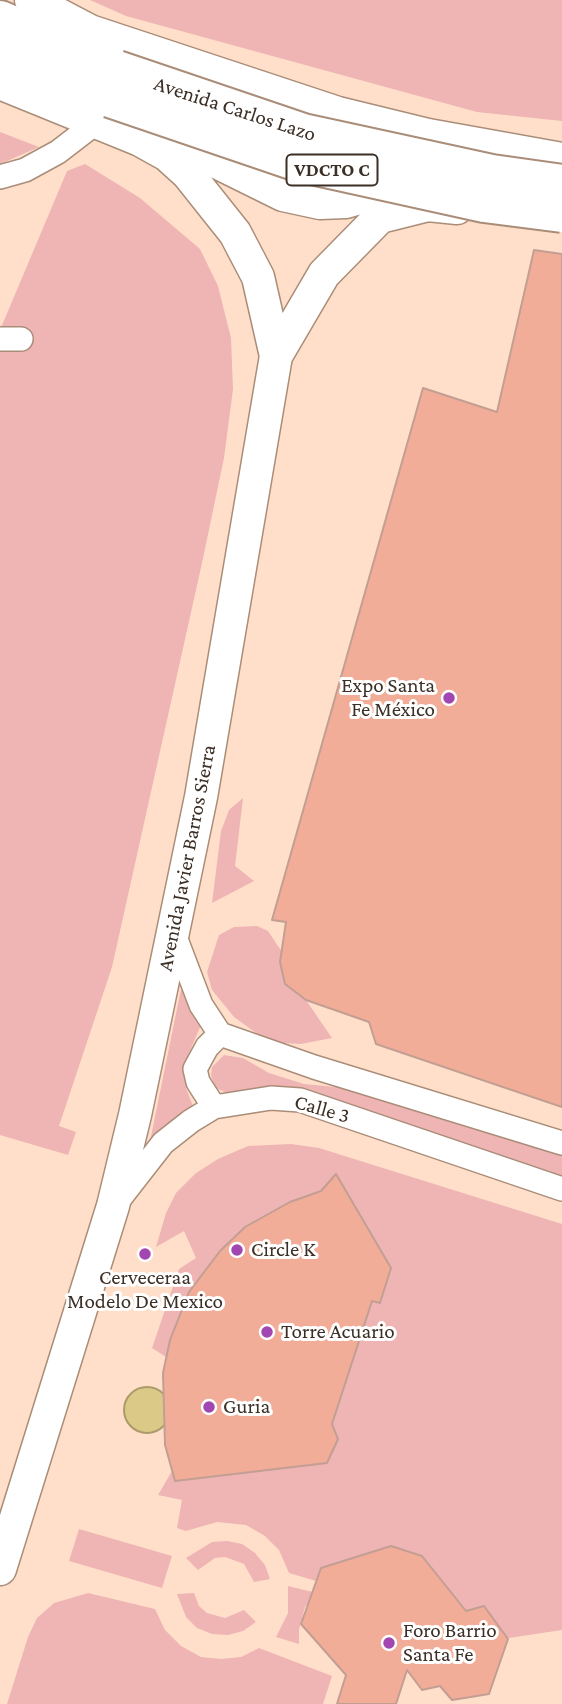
<!DOCTYPE html>
<html>
<head>
<meta charset="utf-8">
<style>
	body { margin:0 }
	canvas { display:block; background:#ffdfc9 }
</style>
</head>
<body>
<canvas width="562" height="1704"></canvas>
<script>
const ctx = document.querySelector('canvas').getContext('2d');
ctx.lineJoin = 'round';
function paint(path, color) { ctx.fillStyle = color; ctx.fill(path, 'evenodd'); }
const toPath = rows => new Path2D(rows.map(r => 'M' + r).join(''));
function stroke(path, color, width, dash) { ctx.strokeStyle = color; ctx.lineWidth = width; ctx.lineCap = dash ? 'butt' : 'round'; ctx.setLineDash(dash || []); ctx.stroke(path); }
function write(font, color, halo, rows, align = 'center') {
  ctx.font = font + ' "Crimson Pro",serif'; ctx.lineWidth = 6; ctx.setLineDash([]); ctx.textBaseline = 'middle'; ctx.strokeStyle = halo; ctx.fillStyle = color; for (const [text, x, y, turn = 0] of rows) {
    ctx.save(); ctx.translate(x, y); ctx.rotate((+turn || 0) * Math.PI / 180); ctx.textAlign = isNaN(turn) ? turn : align; if (halo) ctx.strokeText(text, 0, 0); ctx.fillText(text, 0, 0); ctx.restore();
  }
}
paint(toPath([
	[90,0,562,0,562,121,477,112,126,16],
	[0,132,39,147,0,164],
	[85,164,140,198,200,249,218,286,231,338,233,389,224,458,202,563,112,967,59,1126,76,1132,68,1155,0,1135,0,330,67,171],
	[243,798,235,866,254,881,212,903,221,831,229,810],
	[257,926,268,931,282,952,280,962,285,984,306,1000,332,1038,301,1044,281,1043,263,1038,234,1017,212,990,207,972,219,935,234,927],
	[181,989,201,1025,184,1065,186,1088,194,1109,148,1151],
	[224,1055,243,1058,269,1073,304,1084,368,1090,562,1152,562,1176,331,1099,229,1094,216,1088,211,1076,212,1067],
	[291,1144,319,1148,562,1224,562,1630,509,1638,289,1573,279,1550,265,1536,246,1525,217,1522,186,1531,177,1528,182,1500,158,1495,172,1471,175,1481,328,1462,338,1440,332,1424,372,1301,381,1303,391,1268,336,1174,321,1191,290,1202,233,1237,189,1292,166,1357,152,1348,179,1269,196,1258,184,1231,156,1247,166,1213,176,1193,196,1173,218,1159,248,1146],
	[79,1529,172,1556,162,1588,69,1561],
	[227,1541,242,1544,255,1553,265,1565,270,1579,254,1582,244,1564,225,1557,215,1558,198,1570,186,1558,212,1542],
	[288,1586,317,1593,305,1607,299,1630,299,1644,276,1637,288,1613],
	[88,1593,155,1609,165,1630,181,1646,201,1657,221,1659,241,1657,259,1648,332,1676,323,1704,7,1704,28,1637,37,1618,54,1603],
	[194,1593,199,1606,207,1613,225,1618,244,1610,256,1622,243,1631,228,1635,212,1634,197,1628,186,1617,177,1594]
]), '#efb5b5');
const water = toPath([
	'124 1410a23 23 0 1 1 46 0a23 23 0 1 1-46 0Z'
]);
paint(water, '#dbc987');
stroke(water, '#ab9b6a', 2);
const building = toPath([
	[534,250,562,254,562,1107,376,1044,369,1022,306,1000,285,984,280,962,286,922,272,920,423,388,497,412,534,250],
	[336,1174,391,1268,380,1303,372,1301,332,1424,338,1439,327,1463,175,1481,165,1445,163,1373,170,1340,189,1292,220,1251,245,1227,290,1202,321,1191,336,1174],
	[391,1546,422,1556,466,1611,484,1606,508,1639,489,1694,452,1700,440,1686,422,1690,407,1670,396,1704,337,1704,346,1675,301,1624,321,1568,391,1546]
]);
paint(building, '#f2ad98');
stroke(building, '#c29e93', 2);
const street = toPath([
	[0,177,25,170,58,152,97,122],
	[0,339,21,339],
	[174,934,201,1005,220,1034,314,1067,562,1143],
	[214,1107,198,1082,195,1069,207,1047,220,1034],
	[117,1202,163,1143,191,1121,214,1107,271,1098,300,1100,562,1189]
]);
const secondary = toPath([
	[31,0,90,31,338,113,428,135,562,159],
	[0,83,140,140,167,155,188,174,235,233,258,277,276,356],
	[167,155,202,155,283,195,320,203,346,202,380,192,403,174],
	[0,1569,113,1206,135,1115,201,797,276,356,324,274,380,217,428,205,457,208]
]);
const highway = toPath([
	[0,20,117,70],
	[0,53,110,98]
]);
stroke(street, '#aa8d78', 26);
stroke(secondary, '#aa8d78', 35);
stroke(highway, '#aa8d78', 42);
stroke(street, '#fff', 23);
stroke(secondary, '#fff', 32);
stroke(highway, '#fff', 38);
const highwayBridge = toPath([
	[117,70,303,133,492,174,562,184],
	[110,98,298,162,484,203,562,213]
]);
stroke(highwayBridge, '#aa8d78', 42, []);
stroke(highwayBridge, '#fff', 38);
for (const [x, y, r, color] of [
	[449,698,7,"#a247b2"],
	[237,1250,7,"#a247b2"],
	[145,1254,7,"#a247b2"],
	[267,1332,7,"#a247b2"],
	[209,1407,7,"#a247b2"],
	[389,1643,7,"#a247b2"]
]) { const dot = new Path2D(); dot.arc(x, y, r, 0, 2 * Math.PI); ctx.fillStyle = color; ctx.fill(dot); stroke(dot, '#fff', 2.5); }
for (const [x, y, w] of [
	[332,170,91]
]) { const box = new Path2D(); box.roundRect(x - w / 2, y - 15.5, w, 31, 5); ctx.fillStyle = '#fff'; ctx.fill(box); stroke(box, '#3b2f26', 2); }
write('bold 19px', '#3b2f26', null, [
	["VDCTO C",332,170]
]);
write('21px', '#3b2f26', '#fff', [
	["Avenida Carlos Lazo",235,109,18],
	["Avenida Javier Barros Sierra",187,858,-79],
	["Calle 3",322,1109,16]
]);
write('21px', '#3b2f26', '#fff', [
	["Expo Santa",435,686,"right"],
	["Fe México",435,710,"right"],
	["Circle K",251,1250],
	["Cerveceraa",145,1278,"center"],
	["Modelo De Mexico",145,1302,"center"],
	["Torre Acuario",281,1332],
	["Guria",223,1407],
	["Foro Barrio",403,1631],
	["Santa Fe",403,1655]
], 'left');
</script>
</body>
</html>
